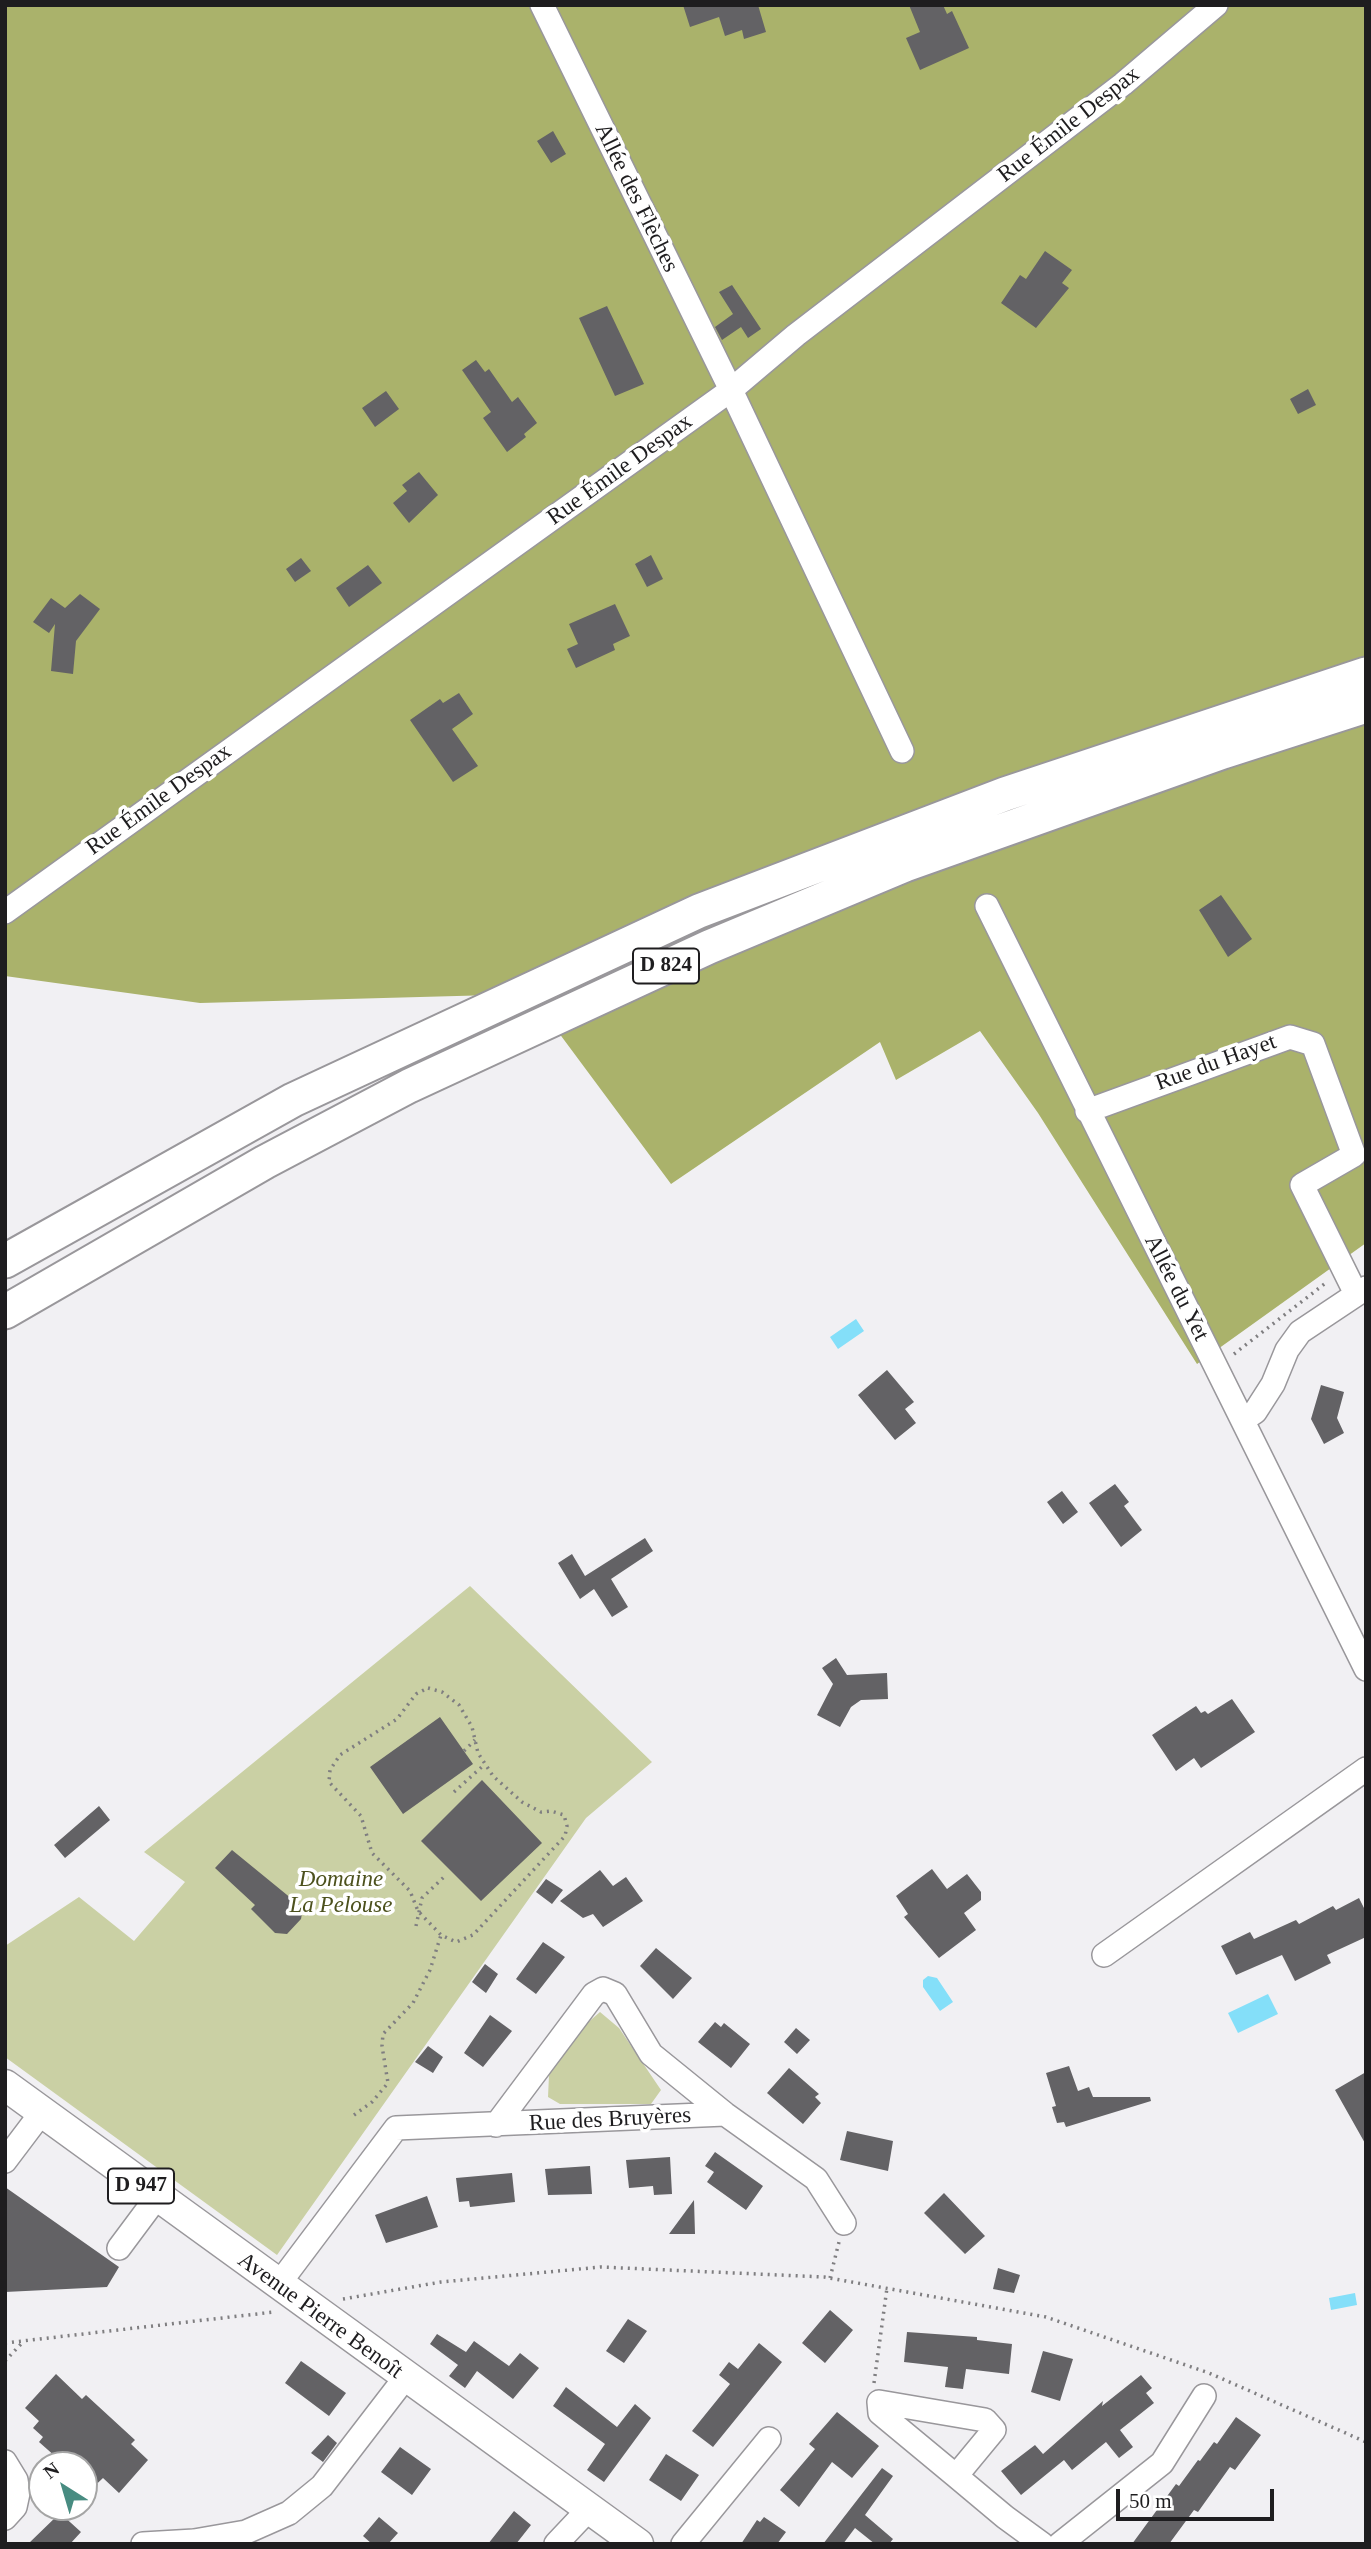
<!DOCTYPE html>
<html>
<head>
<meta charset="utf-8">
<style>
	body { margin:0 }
	#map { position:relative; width:1371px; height:2549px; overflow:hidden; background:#f1f0f3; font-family:Georgia,serif }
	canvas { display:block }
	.frame { position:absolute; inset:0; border:7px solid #1e1d1f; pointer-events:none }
	.north { position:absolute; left:28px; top:2451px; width:70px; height:70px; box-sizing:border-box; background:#fff; border:2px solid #a5a5a5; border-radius:50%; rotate:323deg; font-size:19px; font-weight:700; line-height:28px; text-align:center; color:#1e1d1f }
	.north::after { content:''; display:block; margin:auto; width:24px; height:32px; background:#488c81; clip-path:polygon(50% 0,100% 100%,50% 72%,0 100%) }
	.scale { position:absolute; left:1116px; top:2489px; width:158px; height:32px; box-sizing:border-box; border:4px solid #1e1d1f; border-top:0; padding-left:9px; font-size:21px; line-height:24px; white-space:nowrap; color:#1e1d1f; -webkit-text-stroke:5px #fff; paint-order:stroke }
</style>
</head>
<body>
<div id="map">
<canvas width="1371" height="2549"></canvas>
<div class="frame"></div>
<div class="north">N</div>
<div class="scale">50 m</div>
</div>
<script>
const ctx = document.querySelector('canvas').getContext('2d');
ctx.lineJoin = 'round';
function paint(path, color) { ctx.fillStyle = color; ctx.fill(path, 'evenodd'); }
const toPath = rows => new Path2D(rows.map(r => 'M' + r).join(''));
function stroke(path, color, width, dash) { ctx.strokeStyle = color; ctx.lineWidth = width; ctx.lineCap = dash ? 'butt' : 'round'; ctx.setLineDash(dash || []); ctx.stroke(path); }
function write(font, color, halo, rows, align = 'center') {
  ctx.font = font + ' Georgia,serif'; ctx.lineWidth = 7; ctx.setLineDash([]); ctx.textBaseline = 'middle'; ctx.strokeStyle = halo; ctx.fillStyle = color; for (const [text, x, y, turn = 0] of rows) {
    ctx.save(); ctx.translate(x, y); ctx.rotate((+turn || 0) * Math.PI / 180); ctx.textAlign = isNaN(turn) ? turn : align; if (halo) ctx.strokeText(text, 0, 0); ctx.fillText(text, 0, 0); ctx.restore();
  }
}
paint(toPath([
	[470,1586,652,1762,586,1818,277,2255,5,2057,5,1946,79,1897,134,1941,185,1882,144,1852],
	[600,2012,619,2028,661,2090,651,2104,560,2104,548,2097,549,2075,585,2025]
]), '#cad0a4');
paint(toPath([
	[5,5,1366,5,1366,1243,1197,1364,1038,1113,980,1031,896,1080,880,1042,671,1184,530,994,200,1003,5,976]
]), '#aab26b');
paint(toPath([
	[856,1319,864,1331,838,1349,830,1337],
	[928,1976,937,1978,953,2002,940,2011,923,1987,923,1980],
	[1268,1994,1278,2014,1238,2033,1228,2013],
	[1355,2293,1357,2305,1331,2310,1329,2298]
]), '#84dff9');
paint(toPath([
	[683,5,758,5,766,32,744,39,742,30,725,36,719,17,690,27],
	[909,5,943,5,947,14,952,11,969,48,920,70,906,38,920,32],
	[553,131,566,154,551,163,537,141],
	[1045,251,1072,270,1062,283,1069,288,1036,328,1001,303,1020,275,1026,279],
	[732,285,761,329,748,338,741,327,722,340,715,327,733,314,719,292],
	[607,306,644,384,615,396,579,318],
	[476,360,485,372,489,369,512,402,518,397,537,423,524,434,526,437,507,452,483,418,491,412,462,370],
	[1308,389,1316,405,1298,414,1290,399],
	[386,391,399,409,375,427,362,408],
	[419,472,438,495,409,523,393,503,407,491,402,485],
	[651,555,663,579,647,587,635,564],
	[301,558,311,571,295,582,286,569],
	[368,565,382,583,349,607,336,588],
	[80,594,100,609,76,641,73,674,51,671,55,624,49,633,33,622,51,598,65,608],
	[615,604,630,636,613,644,615,650,576,668,567,649,578,644,569,624],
	[459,693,473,714,452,729,478,766,453,782,410,720,440,699,443,703],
	[1221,895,1252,939,1228,957,1199,910],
	[887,1370,914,1402,905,1409,916,1423,895,1440,858,1395],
	[1321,1385,1344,1392,1337,1418,1344,1433,1324,1444,1311,1419],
	[1115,1484,1129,1502,1124,1506,1142,1530,1121,1547,1089,1503],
	[1062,1491,1078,1512,1063,1524,1047,1502],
	[645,1538,653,1551,611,1579,628,1607,612,1617,594,1589,580,1599,558,1563,572,1554,585,1576],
	[836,1658,847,1675,887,1673,888,1699,861,1700,851,1707,840,1727,817,1715,833,1684,822,1668],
	[1232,1699,1255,1732,1201,1768,1194,1758,1176,1771,1152,1735,1196,1706,1201,1713,1205,1711,1208,1714],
	[440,1717,473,1764,403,1814,370,1767],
	[482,1780,542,1843,481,1901,421,1841],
	[99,1806,110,1820,65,1858,54,1845],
	[232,1850,303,1908,301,1919,287,1934,275,1933,251,1909,255,1905,215,1868],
	[932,1869,947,1889,967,1874,981,1892,981,1900,964,1913,976,1930,939,1958,904,1917,908,1914,896,1896],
	[600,1870,613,1886,626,1877,643,1901,603,1927,593,1914,583,1918,560,1901],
	[546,1879,563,1890,552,1904,536,1892],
	[1359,1898,1366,1912,1366,1937,1327,1955,1331,1963,1295,1981,1282,1955,1236,1975,1221,1946,1250,1932,1254,1939,1296,1920,1299,1924,1333,1906,1336,1910],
	[543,1942,565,1957,536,1994,516,1979],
	[656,1948,692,1978,673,1999,640,1966],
	[485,1964,498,1974,486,1993,472,1982],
	[490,2015,512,2031,483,2067,464,2053],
	[715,2022,721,2027,724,2023,750,2044,731,2068,698,2042],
	[796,2028,810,2040,797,2054,784,2042],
	[428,2046,443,2057,433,2073,415,2062],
	[1069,2066,1078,2091,1089,2087,1093,2097,1150,2097,1151,2101,1066,2127,1064,2122,1057,2123,1052,2107,1056,2106,1046,2073],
	[789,2068,819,2094,815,2097,821,2103,803,2124,767,2093],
	[1366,2072,1366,2145,1335,2090],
	[847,2131,893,2141,888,2171,840,2160],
	[715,2152,763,2186,746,2210,707,2182,714,2172,705,2166],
	[670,2157,672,2194,654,2195,653,2186,629,2188,626,2160],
	[590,2166,592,2194,548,2195,545,2169],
	[512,2173,515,2202,470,2207,469,2201,459,2202,456,2178],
	[5,2187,119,2267,107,2287,5,2292],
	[944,2193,985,2236,965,2254,924,2213],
	[427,2196,438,2227,386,2243,375,2215],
	[694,2200,695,2234,669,2234],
	[998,2268,1020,2275,1014,2293,993,2289],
	[830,2310,853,2330,825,2363,802,2343],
	[628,2319,647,2331,624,2363,606,2351],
	[907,2332,977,2337,977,2340,1012,2344,1009,2374,966,2369,963,2389,945,2387,948,2367,904,2362],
	[437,2334,466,2352,474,2341,509,2366,520,2353,539,2368,513,2399,477,2371,465,2388,449,2376,458,2365,430,2344],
	[759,2343,782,2362,713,2447,692,2431,730,2384,719,2375,729,2362,738,2369],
	[1043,2351,1073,2359,1060,2401,1031,2392],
	[301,2361,346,2393,329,2416,285,2383],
	[56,2374,82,2399,86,2395,135,2440,131,2444,148,2460,119,2493,103,2478,84,2496,84,2465,65,2465,39,2442,43,2437,33,2428,39,2421,25,2408],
	[1141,2375,1152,2388,1146,2393,1154,2403,1120,2430,1133,2447,1119,2458,1106,2442,1072,2470,1064,2460,1021,2495,1001,2471,1035,2445,1043,2454,1103,2401,1102,2406],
	[566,2387,617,2427,635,2404,651,2418,604,2482,587,2470,605,2444,553,2406],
	[837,2412,879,2446,852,2478,832,2462,799,2507,780,2490,815,2449,809,2444],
	[1236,2417,1261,2435,1235,2470,1230,2467,1198,2512,1194,2510,1169,2544,1132,2544,1176,2484,1179,2486,1198,2460,1200,2461,1214,2442,1217,2444],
	[328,2435,337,2443,323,2462,311,2453],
	[400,2447,431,2469,412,2495,381,2472],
	[666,2454,699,2475,681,2501,649,2480],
	[882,2468,893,2476,865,2515,893,2539,889,2544,875,2544,855,2528,843,2544,823,2544],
	[514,2511,531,2525,516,2544,488,2544],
	[60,2513,81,2532,70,2544,28,2544],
	[379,2517,398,2533,388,2544,372,2544,363,2536],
	[764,2517,786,2532,777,2544,741,2544,757,2520,760,2522]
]), '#636265');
const minor = toPath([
	[542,5,731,390,902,751],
	[987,906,1366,1669],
	[5,912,731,390,796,335,1123,84,1216,5],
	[1087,1111,1290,1037,1313,1044,1354,1155,1302,1185,1356,1294],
	[1243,1420,1255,1412,1273,1384,1287,1350,1300,1332,1366,1288],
	[1104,1955,1366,1769],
	[496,2125,594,1994,603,1989,615,1994,651,2054,725,2114,816,2179,844,2223],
	[5,2161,42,2112],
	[119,2248,157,2197],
	[278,2285,396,2128,725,2114],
	[5,2462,16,2480,18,2493,15,2507,5,2518],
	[956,2476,994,2430,985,2420,879,2402,880,2413,956,2476,1005,2517,1042,2544],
	[143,2544,194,2541,246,2532,289,2513,322,2486,405,2378],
	[556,2544,589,2509],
	[683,2544,769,2439],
	[1060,2544,1162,2463,1204,2396]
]);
const major = toPath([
	[5,2085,638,2544]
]);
const highway = toPath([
	[5,1261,293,1100,699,911,1005,794,1366,674],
	[5,1312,265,1162,409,1086,709,947,905,865,1223,752,1366,706]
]);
stroke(minor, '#99979b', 26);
stroke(major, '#99979b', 33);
stroke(highway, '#99979b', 37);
stroke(toPath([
	[1234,1354,1327,1282],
	[428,1688,442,1692,459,1705,472,1727,478,1753,493,1776,522,1802,541,1812,551,1811,564,1815,567,1826,565,1836,473,1935,456,1942,441,1935,418,1911,410,1891,372,1853,361,1816,329,1782,330,1770,340,1755,397,1719,416,1694,428,1688],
	[464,1751,475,1740],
	[454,1792,485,1764],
	[416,1926,422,1898,445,1876],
	[354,2115,372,2102,388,2083,382,2046,383,2034,413,2003,430,1970,441,1935],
	[830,2278,839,2242],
	[343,2299,441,2282,601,2267,824,2277,1046,2317,1209,2373,1366,2442],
	[5,2343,274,2312],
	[5,2361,21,2344],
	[874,2383,887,2288]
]), '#7f7e80', 3.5, [2, 5]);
stroke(minor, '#fff', 23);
stroke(major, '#fff', 30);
stroke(highway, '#fff', 33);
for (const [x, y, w] of [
	[666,966,66],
	[141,2186,66]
]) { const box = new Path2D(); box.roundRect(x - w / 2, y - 17.5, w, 35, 5); ctx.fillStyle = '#fff'; ctx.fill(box); stroke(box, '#1e1d1f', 2); }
write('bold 21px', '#1e1d1f', null, [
	["D 824",666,966],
	["D 947",141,2186]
]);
write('23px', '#1e1d1f', '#fff', [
	["Rue Émile Despax",1069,125,-38],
	["Allée des Flèches",636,198,64],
	["Rue Émile Despax",620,470,-36],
	["Rue Émile Despax",159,800,-36],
	["Rue du Hayet",1216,1063,-20],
	["Allée du Yet",1176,1288,63],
	["Rue des Bruyères",610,2120,-3],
	["Avenue Pierre Benoît",320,2316,36]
]);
write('italic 23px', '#4c511d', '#fff', [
	["Domaine",341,1880],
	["La Pelouse",341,1906]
]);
</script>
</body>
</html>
